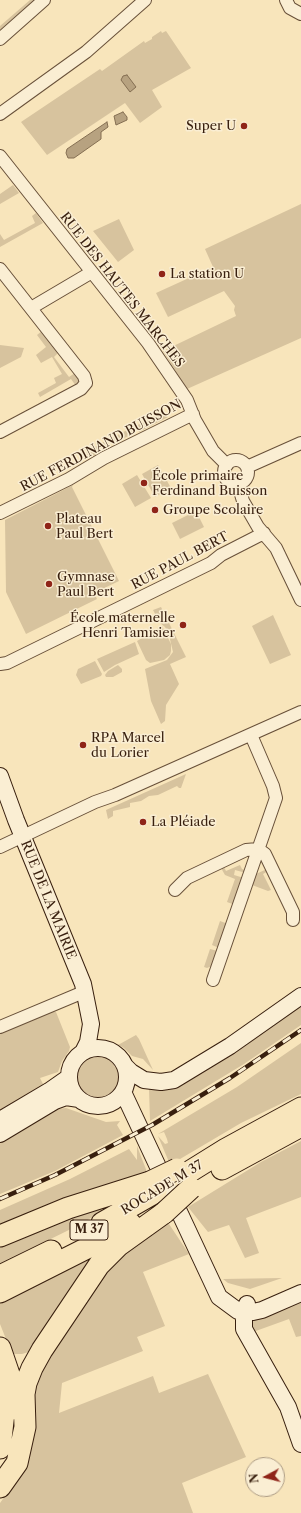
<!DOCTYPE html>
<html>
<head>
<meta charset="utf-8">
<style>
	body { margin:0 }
	#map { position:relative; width:301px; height:1513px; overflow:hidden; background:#f8e5bb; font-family:"Libre Caslon Text",serif }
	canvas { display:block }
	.north { position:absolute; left:245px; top:1457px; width:40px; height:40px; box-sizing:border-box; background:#faeed3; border:1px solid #ac9b84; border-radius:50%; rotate:263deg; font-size:11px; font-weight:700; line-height:16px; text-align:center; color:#381f0e }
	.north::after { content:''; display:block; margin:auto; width:14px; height:18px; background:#8f2418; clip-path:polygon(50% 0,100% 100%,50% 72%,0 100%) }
</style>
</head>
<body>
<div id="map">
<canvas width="301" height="1513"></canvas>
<div class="north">N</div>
</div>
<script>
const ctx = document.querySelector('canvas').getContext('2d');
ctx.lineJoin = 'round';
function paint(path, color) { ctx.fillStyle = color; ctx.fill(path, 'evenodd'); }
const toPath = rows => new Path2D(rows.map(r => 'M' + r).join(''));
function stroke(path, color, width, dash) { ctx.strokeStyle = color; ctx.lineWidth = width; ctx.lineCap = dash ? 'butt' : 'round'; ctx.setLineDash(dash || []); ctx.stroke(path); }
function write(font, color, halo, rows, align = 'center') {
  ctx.font = font + ' "Libre Caslon Text",serif'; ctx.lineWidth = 3; ctx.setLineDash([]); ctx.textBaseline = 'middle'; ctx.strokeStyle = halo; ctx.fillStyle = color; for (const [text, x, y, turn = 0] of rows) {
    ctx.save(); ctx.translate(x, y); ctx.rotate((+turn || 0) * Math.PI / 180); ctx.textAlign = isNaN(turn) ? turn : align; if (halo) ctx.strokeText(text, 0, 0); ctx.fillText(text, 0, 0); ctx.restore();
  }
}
paint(toPath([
	[30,0,35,0,0,30,0,26],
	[161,31,162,33,166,31,191,68,152,90,162,107,140,123,125,103,47,155,21,122,100,69,102,71,144,41,145,43,152,39,152,37],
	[13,185,19,193,0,204,0,194],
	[301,204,301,338,187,389,163,351,236,316,234,310,235,306,224,291,168,317,156,293,213,267,205,249],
	[36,213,43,223,0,247,0,234,4,240,35,223,32,216],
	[119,219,134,250,118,262,93,231],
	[42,331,58,353,54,357,69,377,75,373,79,380,76,386,71,379,40,397,38,393,56,383,54,378,62,374,52,357,41,363,36,355,46,347,37,335],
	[0,345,24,348,21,357,0,368],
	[161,412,168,417,139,432,136,426],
	[131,428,134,433,113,444,110,439],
	[107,440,110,446,89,458,86,452],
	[158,465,171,488,155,497,142,474],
	[137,475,151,498,135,507,122,484],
	[73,485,72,487,119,581,94,593,97,599,26,634,6,592,5,520],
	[196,511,204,527,180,539,172,523],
	[161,607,186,657,170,664,179,684,166,705,165,721,161,724,151,701,145,669,167,660,173,652,169,635,165,627,160,623,153,610],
	[273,615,291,655,270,664,252,626],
	[162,626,171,644,171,651,170,655,164,660,150,663,146,660,137,641],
	[135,642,139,654,115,665,104,672,97,659],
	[95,661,102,674,101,676,81,684,76,675,78,669],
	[118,665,122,669,122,672,113,677,106,677,105,675,108,671],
	[186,774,181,788,179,788,177,786,158,795,149,796,141,801,130,803,130,807,113,811,113,816,108,819,106,810],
	[240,865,242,869,247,871,246,873,235,870,234,875,244,878,235,905,227,902,235,879,225,875,221,868,224,867,226,871],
	[269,868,270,870,263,874,271,890,268,891,252,885,256,874],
	[220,921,228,924,219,948,212,945],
	[210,949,218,951,212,966,207,968,204,967],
	[301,1002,301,1025,244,1064,150,1121,149,1088],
	[52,1011,56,1012,70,1047,69,1051,62,1061,58,1072,40,1078,45,1088,0,1116,0,1034],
	[136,1035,139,1039,153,1070,143,1059,132,1056,124,1048,118,1045],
	[301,1043,301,1094,241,1123,180,1159,169,1162,158,1136,165,1144,168,1143,167,1139,164,1132,158,1134,237,1087],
	'75 1077a23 23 0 1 1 46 0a23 23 0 1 1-46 0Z',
	[66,1108,106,1122,120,1121,117,1125,123,1135,55,1171,0,1194,0,1140,57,1109],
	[301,1141,301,1197,246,1218,259,1253,245,1258,229,1225,208,1232,188,1207,261,1162],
	[137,1146,147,1172,0,1227,0,1210,70,1179,129,1149,137,1160],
	[137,1191,79,1225,0,1264,0,1245],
	[167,1221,189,1254,143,1272,165,1326,137,1337,143,1351,62,1383,59,1413,153,1376,159,1393,208,1374,246,1457,182,1483,193,1513,0,1513,0,1503,16,1481,32,1383,112,1261],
	[107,1246,32,1351,22,1354,12,1354,0,1324,0,1301],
	[282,1278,250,1289,228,1283,223,1279],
	[301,1299,301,1336,296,1337,289,1319,253,1332,251,1324,254,1319]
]), '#d7c39e');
const water = toPath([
	[127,75,136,87,130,92,121,80,123,76,127,75],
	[123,112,127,117,127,120,116,125,114,116,123,112],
	[107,122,108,127,101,132,101,139,74,158,68,158,66,153,67,149,107,122]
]);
paint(water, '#b7a280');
stroke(water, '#846e52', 1);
const street = toPath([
	[286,0,290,8,301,14],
	[0,39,44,0],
	[0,114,86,52,145,0],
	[0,156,148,343,187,400,195,420,213,451,227,465],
	[0,269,84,376,86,383,81,389,0,432],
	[31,308,92,272],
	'224 472a12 12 0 1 1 24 0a12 12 0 1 1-24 0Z',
	[247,467,301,443],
	[238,484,243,501,258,527,276,548,301,600],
	[0,513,69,479,104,458,193,414],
	[0,664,7,663,211,563,221,555,264,533],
	[0,847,95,802,115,795,301,712],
	[175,890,187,878,246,850,258,849,265,854,293,912,293,920],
	[213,980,276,798,273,786,251,735],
	[0,1027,86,991]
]);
const secondary = toPath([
	[0,776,16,820,83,984,91,1024,88,1042,83,1052],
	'69 1077a29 29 0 1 1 58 0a29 29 0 1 1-58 0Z',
	[125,1066,131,1072,144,1080,161,1082,174,1080,230,1046,301,996],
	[123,1092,219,1297,238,1311,253,1312,262,1310,301,1293],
	[0,1120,49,1091,69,1077],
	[0,1134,55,1101,66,1097,79,1099],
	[247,1304,244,1312,244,1329,288,1407,301,1444]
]);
const highway = toPath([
	[222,1169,301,1126],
	[181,1177,226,1149,301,1108],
	[102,1223,156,1192],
	[0,1236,68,1208,150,1182],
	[0,1276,51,1251],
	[0,1292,95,1244,130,1223],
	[0,1348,14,1389,17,1409],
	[0,1390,4,1412,0,1448],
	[0,1487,17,1463,25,1427,24,1394,26,1383,32,1368,42,1350,99,1265,118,1246,164,1213]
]);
stroke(street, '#685039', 14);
stroke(secondary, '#381f0e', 18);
stroke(highway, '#381f0e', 23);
stroke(street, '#faeed3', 12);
stroke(secondary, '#faeed3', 16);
stroke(highway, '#f8e5bb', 21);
const rail = toPath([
	[0,1199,55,1175,152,1125,230,1078,301,1030]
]);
stroke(rail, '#381f0e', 4.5);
stroke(rail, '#faeed3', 3, [9]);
const highwayBridge = toPath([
	[150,1182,177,1169],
	[164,1213,191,1188]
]);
stroke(highwayBridge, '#381f0e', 23, []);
stroke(highwayBridge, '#f8e5bb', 21);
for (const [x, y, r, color] of [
	[244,126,4,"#8f2418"],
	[162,274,4,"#8f2418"],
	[144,483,4,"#8f2418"],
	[155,510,4,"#8f2418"],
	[48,526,4,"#8f2418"],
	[49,584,4,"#8f2418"],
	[183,625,4,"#8f2418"],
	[83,745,4,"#8f2418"],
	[143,822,4,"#8f2418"]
]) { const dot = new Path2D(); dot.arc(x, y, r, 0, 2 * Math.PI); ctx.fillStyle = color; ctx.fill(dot); stroke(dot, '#faeed3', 1.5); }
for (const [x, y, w] of [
	[89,1230,38]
]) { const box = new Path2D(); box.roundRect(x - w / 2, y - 10, w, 20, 3); ctx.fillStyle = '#faeed3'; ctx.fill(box); stroke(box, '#381f0e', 1); }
write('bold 12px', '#381f0e', null, [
	["M 37",89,1230]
]);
write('13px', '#381f0e', '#faeed3', [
	["Super U",236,126,"right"],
	["La station U",170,274],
	["École primaire",152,476],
	["Ferdinand Buisson",152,491],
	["Groupe Scolaire",163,510],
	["Plateau",56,519],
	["Paul Bert",56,534],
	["Gymnase",57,577],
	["Paul Bert",57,592],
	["École maternelle",175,618,"right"],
	["Henri Tamisier",175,633,"right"],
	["RPA Marcel",91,738],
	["du Lorier",91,753],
	["La Pléiade",151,822]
], 'left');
write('13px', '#381f0e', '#faeed3', [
	["RUE DES HAUTES MARCHES",122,290,52],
	["RUE FERDINAND BUISSON",101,446,-28],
	["RUE PAUL BERT",180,561,-28],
	["RUE DE LA MAIRIE",48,900,68],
	["ROCADE M 37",162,1188,-31]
]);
</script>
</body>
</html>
